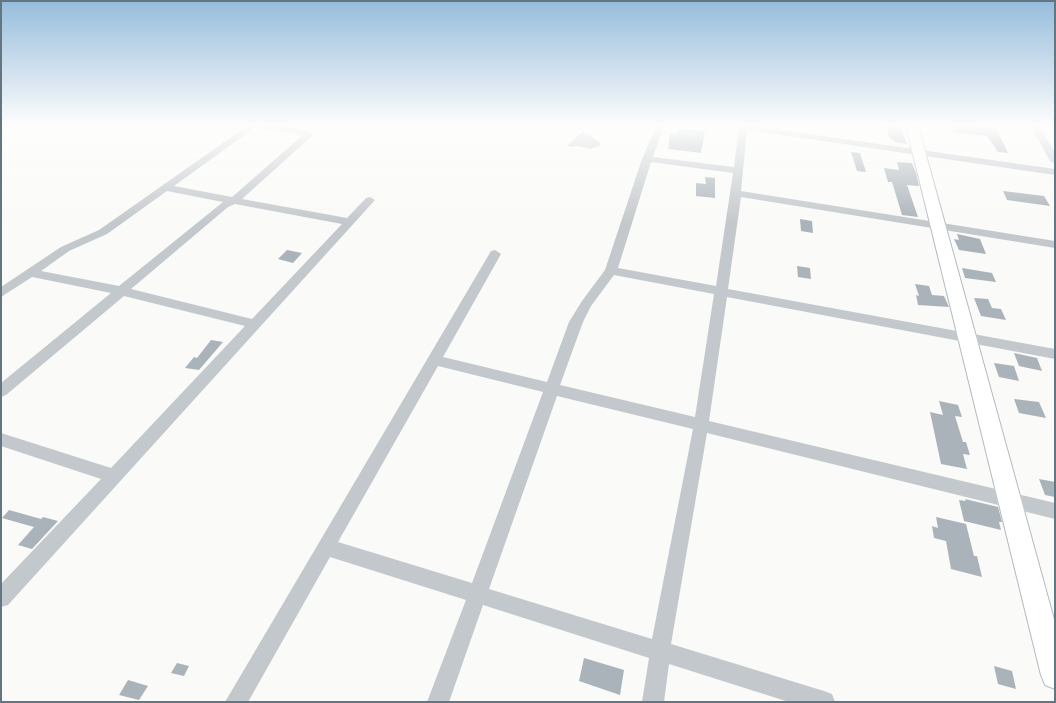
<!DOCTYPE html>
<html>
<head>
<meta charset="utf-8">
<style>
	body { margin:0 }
	#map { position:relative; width:1056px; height:703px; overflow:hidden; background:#fafaf8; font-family:"Varela Round",sans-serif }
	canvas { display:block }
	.frame { position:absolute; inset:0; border:2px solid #657683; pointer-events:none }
</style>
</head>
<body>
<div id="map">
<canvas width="1056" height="703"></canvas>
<div class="frame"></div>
</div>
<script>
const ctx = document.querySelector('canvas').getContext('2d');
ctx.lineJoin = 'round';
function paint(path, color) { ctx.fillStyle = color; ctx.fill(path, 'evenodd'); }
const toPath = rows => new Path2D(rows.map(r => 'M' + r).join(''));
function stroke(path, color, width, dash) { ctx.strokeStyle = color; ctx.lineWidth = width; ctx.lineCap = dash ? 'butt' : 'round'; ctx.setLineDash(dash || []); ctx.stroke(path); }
paint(toPath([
	[583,131,600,142,601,145,591,149,578,146,569,147,568,145]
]), '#bbc7cb');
paint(toPath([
	[886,126,900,126,907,144,895,142,893,139,890,139],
	[954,126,996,128,1008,153,998,152,987,136,953,132],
	[678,128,705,131,701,153,668,149,670,133,677,134],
	[851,152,860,153,866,172,857,171],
	[897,162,912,163,916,173,919,186,907,185,918,217,902,215,892,182,888,182,884,168,899,170],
	[705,177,715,178,715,198,696,196,696,183,706,184],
	[1003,191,1044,196,1050,206,1007,200],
	[800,219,812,221,813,233,801,231],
	[957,234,980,239,986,254,959,250,954,239,959,240],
	[287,250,302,253,293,263,278,259],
	[797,266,810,268,811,279,798,277],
	[962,268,992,273,996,282,965,278],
	[915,284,929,286,932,295,944,296,949,307,918,305,916,295,919,296],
	[974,298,988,299,992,308,1001,309,1006,320,981,316],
	[211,340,223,342,199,370,185,368,194,357,197,358],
	[1014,353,1037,358,1042,371,1019,366],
	[994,363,1014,366,1019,381,999,377],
	[1014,399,1039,402,1046,418,1019,413],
	[939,401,958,405,962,417,955,416,963,442,966,442,970,455,963,454,967,469,941,464,930,412,943,415],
	[1039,479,1055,482,1055,497,1045,495],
	[965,499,998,507,1002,522,999,522,1001,530,964,521,959,500,966,501],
	[9,510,41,519,43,517,58,521,32,549,18,545,34,527,2,518],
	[936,517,966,524,974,556,977,556,982,577,951,569,946,541,934,538,932,526,938,528],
	[584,658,624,670,620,695,579,681],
	[177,663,189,666,184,676,171,673],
	[994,666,1012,671,1016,689,998,684],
	[128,680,148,686,139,700,119,695]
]), '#aab3b9');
const secondary = toPath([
	[906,126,918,126,1055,623,1055,689,1045,685,1041,675,906,126]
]);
stroke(secondary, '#b3babf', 2);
paint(toPath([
	[247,126,257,126,174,186,232,197,303,135,264,129,260,126,281,126,308,130,313,135,242,199,347,218,366,198,370,197,375,200,8,605,1,607,1,584,101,479,1,446,1,433,111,468,245,326,124,296,6,395,1,397,1,383,111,293,32,277,1,297,1,287,61,247,99,230,247,126],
	[167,191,223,202,119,286,41,271,69,251,107,234,167,191],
	[235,204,342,224,252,319,131,289,228,207,235,204],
	[656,126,664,126,653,157,734,167,739,126,753,126,1055,169,1055,175,747,130,741,191,1055,241,1055,248,741,197,728,289,1055,349,1055,359,727,297,709,421,1055,503,1055,519,707,433,671,644,824,691,832,694,835,702,789,702,669,664,664,702,642,702,649,658,483,605,449,702,427,702,466,600,330,557,248,702,225,702,491,251,495,250,501,254,443,357,547,382,569,322,582,301,605,270,642,159,656,126],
	[651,162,733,173,716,286,618,268,651,162],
	[614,275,714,294,695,417,560,385,583,322,591,306,614,275],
	[438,366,543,392,472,583,338,542,438,366],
	[557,396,693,429,652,639,489,589,557,396],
	[1031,126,1039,126,1055,152,1055,164,1050,161,1031,126]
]), '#c3c8cc');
paint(secondary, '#fff');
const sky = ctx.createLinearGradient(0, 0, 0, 224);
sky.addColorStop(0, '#96bcdc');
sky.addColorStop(0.56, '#fdfdfc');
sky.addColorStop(1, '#fdfdfc00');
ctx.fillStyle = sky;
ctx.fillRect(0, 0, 1056, 224);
</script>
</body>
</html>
